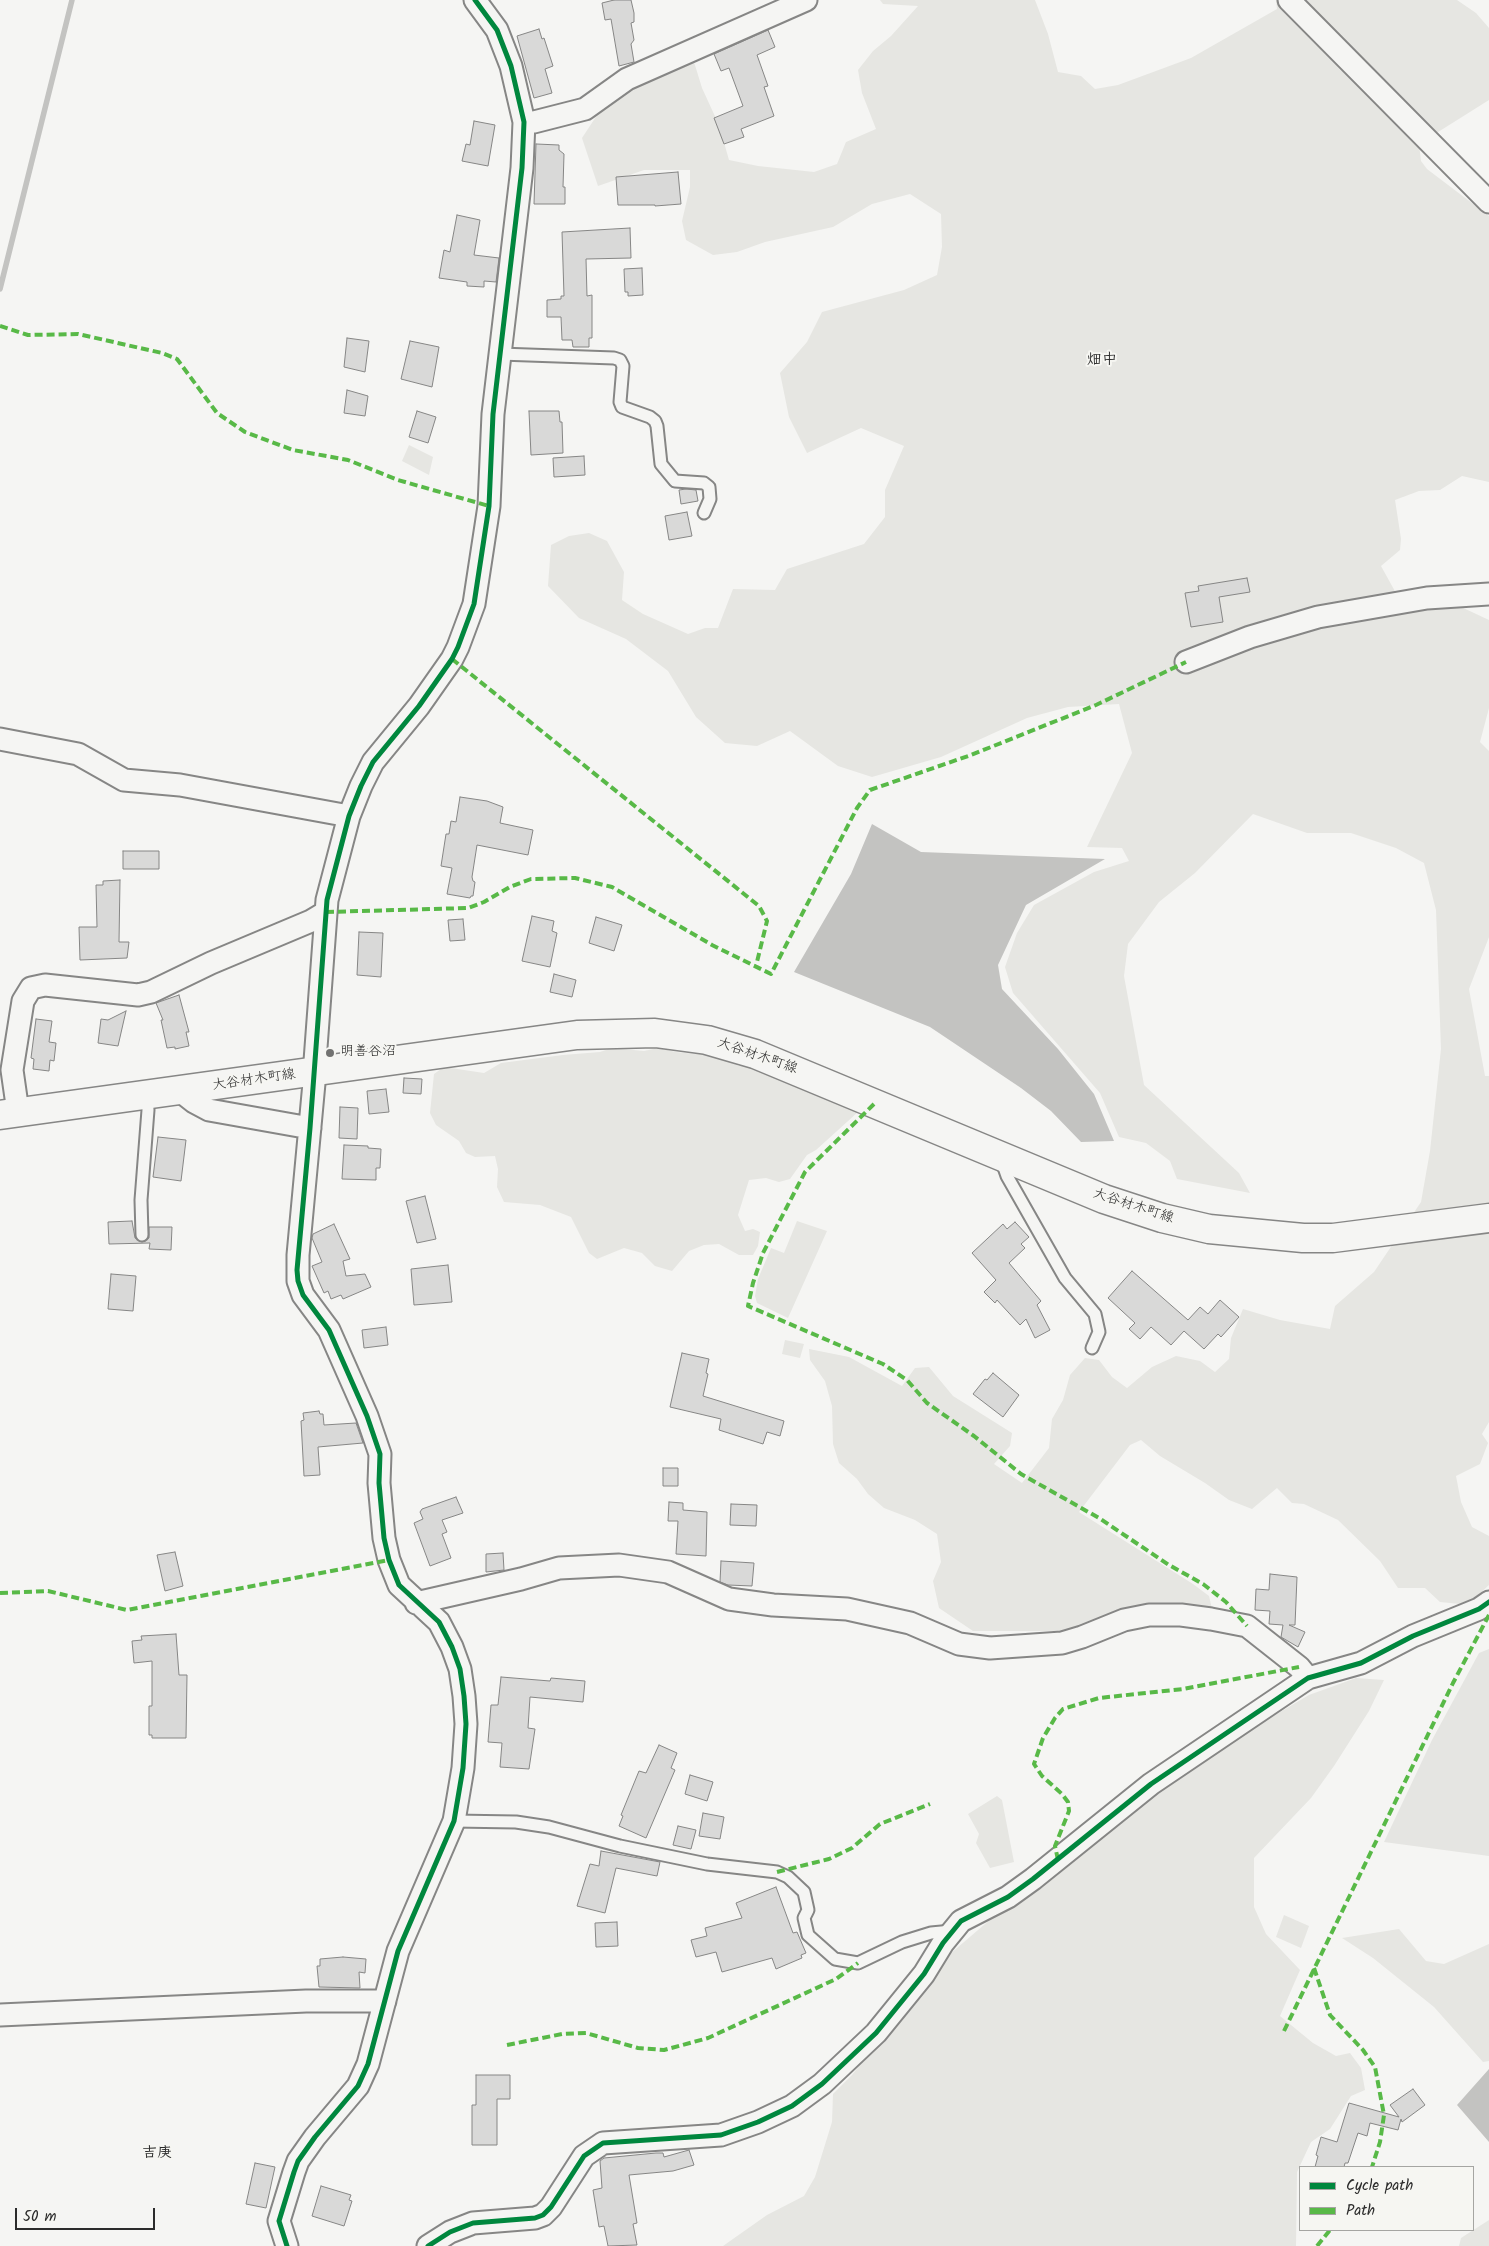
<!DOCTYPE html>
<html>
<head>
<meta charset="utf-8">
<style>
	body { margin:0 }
	#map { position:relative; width:1489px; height:2246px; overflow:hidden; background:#f5f5f3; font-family:Kalam,sans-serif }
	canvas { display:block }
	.legend { position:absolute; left:1299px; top:2166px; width:175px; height:65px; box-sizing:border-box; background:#f6f6f2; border:1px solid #a5a5a2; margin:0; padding:6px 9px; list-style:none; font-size:15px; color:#2b2b2b }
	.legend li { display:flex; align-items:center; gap:10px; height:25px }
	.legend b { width:25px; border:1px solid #a5a5a2 }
	.scale { position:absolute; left:15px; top:2208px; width:140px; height:22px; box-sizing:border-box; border:2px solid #2b2b2b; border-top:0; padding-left:6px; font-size:15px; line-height:18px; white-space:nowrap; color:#2b2b2b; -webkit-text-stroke:4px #f6f6f2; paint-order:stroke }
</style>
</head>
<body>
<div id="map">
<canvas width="1489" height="2246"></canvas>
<ul class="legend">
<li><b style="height:6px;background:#00873e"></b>Cycle path</li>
<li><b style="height:6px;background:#58b947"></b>Path</li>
</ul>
<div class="scale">50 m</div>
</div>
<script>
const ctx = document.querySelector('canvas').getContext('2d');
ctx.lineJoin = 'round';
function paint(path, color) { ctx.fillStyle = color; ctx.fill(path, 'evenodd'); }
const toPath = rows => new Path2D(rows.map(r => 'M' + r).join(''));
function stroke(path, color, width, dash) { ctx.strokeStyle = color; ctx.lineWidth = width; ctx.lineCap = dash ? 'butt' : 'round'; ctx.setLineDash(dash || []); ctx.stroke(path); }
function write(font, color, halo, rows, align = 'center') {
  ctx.font = font + ' Kalam,"Klee One",sans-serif'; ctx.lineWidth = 4; ctx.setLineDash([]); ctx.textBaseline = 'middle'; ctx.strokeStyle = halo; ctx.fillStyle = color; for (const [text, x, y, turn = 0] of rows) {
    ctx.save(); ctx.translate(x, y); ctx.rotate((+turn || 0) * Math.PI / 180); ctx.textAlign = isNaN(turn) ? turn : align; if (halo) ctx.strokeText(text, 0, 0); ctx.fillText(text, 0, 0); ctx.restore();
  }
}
paint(toPath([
	[1489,1649,1489,1856,1384,1842,1432,1740,1479,1653]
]), '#e5e5e2');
paint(toPath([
	[880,0,1035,0,1048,34,1058,72,1081,76,1095,89,1118,85,1191,58,1277,9,1276,0,1457,0,1476,13,1489,28,1489,100,1419,144,1421,161,1427,169,1489,216,1489,482,1462,476,1440,490,1419,491,1395,500,1401,539,1400,550,1381,566,1407,613,1459,606,1489,620,1489,708,1480,742,1489,751,1489,937,1469,989,1485,1076,1489,1076,1489,1422,1482,1434,1488,1443,1480,1464,1456,1476,1461,1502,1472,1527,1489,1536,1489,1585,1475,1598,1460,1604,1440,1602,1425,1588,1398,1588,1380,1561,1338,1520,1304,1504,1292,1503,1277,1488,1252,1509,1229,1500,1205,1483,1160,1456,1141,1440,1130,1445,1079,1512,1193,1584,1209,1596,1212,1609,1077,1631,973,1631,939,1608,933,1581,941,1562,937,1534,915,1520,884,1508,868,1494,857,1479,839,1463,833,1444,832,1406,825,1381,810,1360,809,1349,849,1357,902,1386,915,1368,929,1367,953,1396,1012,1433,1010,1446,994,1464,1022,1483,1049,1448,1052,1419,1063,1400,1070,1375,1085,1358,1099,1360,1112,1377,1127,1388,1152,1367,1176,1356,1200,1361,1215,1372,1229,1359,1231,1338,1243,1309,1280,1320,1330,1329,1335,1306,1374,1272,1421,1202,1430,1151,1441,1049,1436,910,1424,863,1396,848,1351,833,1307,833,1253,814,1195,873,1159,902,1128,944,1124,976,1144,1085,1239,1173,1250,1193,1177,1179,1170,1161,1146,1143,1119,1137,1100,1093,1013,993,1005,967,1017,933,1034,905,1094,872,1129,861,1122,848,1087,847,1132,753,1119,704,1068,707,1027,718,941,757,872,777,838,766,790,731,757,746,725,743,696,717,668,671,626,639,579,618,548,586,551,545,569,536,589,533,607,541,624,572,622,600,643,614,688,634,705,628,718,628,733,589,775,590,787,569,864,544,885,517,885,490,904,446,861,428,807,453,789,417,780,373,807,342,822,312,904,290,937,275,942,247,941,214,910,194,872,204,833,227,765,242,737,252,713,255,686,240,682,221,690,187,690,170,644,170,598,186,582,138,603,106,661,74,694,62,702,88,719,125,729,160,758,166,814,172,837,164,846,142,876,129,862,93,858,70,873,51,891,36,918,6,883,4],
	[409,445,433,457,429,475,402,461],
	[612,1048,644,1051,658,1048,676,1052,696,1054,709,1053,739,1066,759,1066,858,1112,816,1150,807,1155,790,1179,779,1182,766,1178,749,1180,738,1215,745,1231,753,1229,760,1232,758,1246,753,1255,739,1255,719,1244,704,1245,689,1251,672,1271,655,1266,642,1253,624,1248,597,1259,589,1253,571,1217,540,1205,504,1202,497,1187,498,1169,495,1156,475,1157,466,1153,459,1141,436,1125,430,1113,434,1074,444,1067,484,1073,501,1063,563,1055,600,1052],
	[797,1221,827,1231,788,1318,757,1303,755,1296,758,1279,771,1248,784,1253],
	[785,1340,804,1344,800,1358,782,1354],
	[1356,1678,1384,1680,1369,1711,1334,1766,1311,1798,1254,1858,1254,1907,1266,1934,1300,1970,1280,2016,1313,2043,1336,2056,1350,2053,1361,2068,1365,2090,1351,2096,1330,2129,1311,2142,1297,2172,1296,2246,723,2246,767,2215,804,2196,815,2177,832,2122,833,2094,852,2075,943,1960,999,1912,1043,1887,1134,1812,1185,1773,1248,1731,1309,1695],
	[997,1796,1002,1800,1014,1862,990,1868,976,1843,979,1834,968,1814],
	[1284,1915,1309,1926,1301,1948,1276,1937],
	[1399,1929,1426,1961,1444,1964,1489,1944,1489,2061,1483,2062,1434,2007,1373,1958,1342,1938],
	[1489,2220,1489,2246,1459,2246,1461,2238]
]), '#e6e6e2');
paint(toPath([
	[872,824,921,852,1105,859,1026,905,998,965,1002,989,1058,1049,1094,1094,1114,1141,1081,1142,1051,1111,1021,1088,930,1027,794,972,851,874],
	[1489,2069,1489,2142,1457,2105]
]), '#c3c3c1');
stroke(toPath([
	[0,289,72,0]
]), '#c3c3c1', 5.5);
const building = toPath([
	[614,0,631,0,634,13,634,22,631,23,634,40,631,44,634,62,619,66,611,19,605,20,602,3,614,0],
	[539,29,542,39,544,38,553,66,545,69,552,93,534,98,517,36,539,29],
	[768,30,775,47,757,55,768,86,764,87,774,116,741,129,744,137,724,144,714,118,743,106,729,68,721,71,714,54,768,30],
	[474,121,495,125,488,166,462,161,466,144,470,145,474,121],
	[536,144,559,145,559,150,564,154,563,187,565,187,565,204,534,204,536,144],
	[678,172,681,204,655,206,655,205,618,205,616,177,678,172],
	[457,215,480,220,474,255,499,258,496,282,484,281,484,287,467,286,467,282,439,278,444,250,450,252,457,215],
	[630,228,631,258,586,259,587,296,592,295,592,338,589,338,589,347,573,347,572,340,562,340,561,317,547,317,547,300,561,299,561,296,564,296,562,232,630,228],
	[642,268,643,295,628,296,628,292,625,292,624,269,642,268],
	[347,338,369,341,365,372,344,367,347,338],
	[410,341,439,347,432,387,401,379,410,341],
	[347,390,368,396,365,416,344,413,347,390],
	[417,411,436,417,428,443,409,437,417,411],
	[529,411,559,411,560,422,562,422,563,453,531,455,529,411],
	[584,456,585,475,554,477,553,458,584,456],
	[686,489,696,490,698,501,681,504,679,490,686,489],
	[687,512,692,536,669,540,665,516,687,512],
	[1247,578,1250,592,1219,597,1223,622,1191,627,1185,593,1199,591,1198,586,1247,578],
	[460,797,487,801,503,807,500,823,533,830,528,855,477,845,472,877,473,881,475,882,473,896,471,896,470,898,447,894,452,868,441,866,446,834,449,834,451,821,456,822,460,797],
	[123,851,159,851,159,869,123,869,123,851],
	[120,880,119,942,129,942,127,958,80,960,79,927,97,927,96,885,103,885,103,881,120,880],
	[532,916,554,921,552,931,557,933,550,967,522,961,532,916],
	[596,917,622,925,614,951,589,943,596,917],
	[463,919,465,940,450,941,448,920,463,919],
	[359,932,383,933,381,977,357,975,359,932],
	[554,974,576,980,572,997,550,992,554,974],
	[179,995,189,1032,186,1032,189,1046,175,1049,175,1047,167,1048,161,1020,163,1020,156,1003,179,995],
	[126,1011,118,1046,98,1043,101,1019,108,1020,126,1011],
	[36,1019,52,1021,49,1042,56,1043,54,1061,50,1060,49,1071,33,1069,34,1059,31,1058,36,1019],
	[404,1078,422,1079,421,1094,403,1093,404,1078],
	[386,1089,389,1112,369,1114,367,1091,386,1089],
	[340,1107,358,1108,357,1139,339,1138,340,1107],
	[158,1137,186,1140,181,1181,153,1177,158,1137],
	[344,1145,368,1146,368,1148,381,1149,380,1168,376,1168,376,1180,342,1179,344,1145],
	[425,1196,436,1239,417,1243,406,1201,425,1196],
	[132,1221,135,1238,142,1242,149,1238,149,1227,172,1227,171,1250,149,1249,150,1243,109,1244,108,1222,132,1221],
	[1015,1222,1029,1237,1021,1244,1025,1248,1009,1263,1041,1301,1037,1305,1050,1330,1035,1338,1026,1319,1020,1325,997,1300,995,1303,984,1292,996,1280,972,1253,1003,1224,1007,1229,1015,1222],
	[334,1224,350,1259,343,1261,346,1276,365,1274,371,1287,343,1299,341,1295,331,1299,328,1291,324,1293,312,1266,322,1262,312,1238,313,1234,334,1224],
	[448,1265,452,1302,414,1305,411,1269,448,1265],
	[1132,1271,1188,1320,1200,1307,1208,1314,1220,1300,1239,1317,1221,1337,1218,1334,1204,1349,1184,1331,1171,1345,1151,1327,1140,1339,1129,1329,1135,1323,1108,1298,1132,1271],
	[111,1274,136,1276,133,1311,108,1309,111,1274],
	[386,1327,388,1345,364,1348,362,1330,386,1327],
	[682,1353,709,1359,706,1373,708,1374,703,1396,784,1421,780,1436,767,1432,763,1444,719,1430,721,1419,670,1407,682,1353],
	[993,1373,1019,1395,1003,1417,973,1394,985,1379,987,1380,993,1373],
	[319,1411,320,1414,323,1414,324,1425,356,1423,363,1443,318,1447,320,1475,304,1476,301,1421,304,1420,303,1413,319,1411],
	[663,1468,678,1468,678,1486,663,1486,663,1468],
	[456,1497,463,1513,442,1520,447,1532,442,1534,451,1558,430,1566,414,1523,423,1519,420,1512,422,1509,456,1497],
	[669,1502,683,1503,683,1510,707,1512,706,1556,676,1554,678,1521,668,1521,669,1502],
	[731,1504,757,1505,756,1526,730,1525,731,1504],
	[175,1552,183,1586,165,1591,157,1555,175,1552],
	[503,1553,504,1570,486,1572,486,1554,503,1553],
	[721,1561,754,1563,752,1586,728,1585,720,1582,721,1561],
	[1270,1574,1297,1577,1295,1625,1289,1625,1305,1632,1298,1647,1281,1637,1283,1625,1269,1624,1270,1611,1255,1610,1256,1589,1269,1590,1270,1574],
	[176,1634,179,1675,187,1675,186,1738,152,1738,152,1735,149,1735,149,1706,152,1706,152,1661,134,1663,132,1641,142,1640,141,1636,176,1634],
	[501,1677,550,1681,551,1678,585,1681,583,1702,530,1697,528,1728,535,1729,529,1769,500,1767,502,1743,488,1742,491,1705,498,1705,501,1677],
	[659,1745,677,1753,671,1768,675,1770,646,1838,619,1826,623,1816,621,1815,639,1771,646,1773,659,1745],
	[690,1775,713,1782,707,1801,685,1794,690,1775],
	[703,1813,724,1817,720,1839,699,1836,703,1813],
	[678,1826,696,1830,691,1849,673,1845,678,1826],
	[601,1851,660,1862,657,1876,616,1868,605,1913,577,1906,590,1864,599,1866,601,1851],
	[776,1887,793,1933,797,1932,806,1953,801,1955,802,1958,776,1969,772,1958,722,1972,716,1952,696,1957,691,1940,707,1936,705,1928,742,1918,736,1903,776,1887],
	[617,1922,618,1946,596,1947,595,1923,617,1922],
	[343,1957,366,1959,365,1973,359,1972,360,1988,319,1987,317,1966,320,1966,320,1959,343,1957],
	[476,2075,510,2075,510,2099,497,2099,497,2145,472,2145,472,2105,476,2105,476,2075],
	[1413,2089,1425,2105,1402,2122,1401,2119,1398,2130,1370,2123,1367,2136,1358,2133,1348,2163,1345,2163,1344,2167,1315,2167,1318,2156,1316,2155,1321,2137,1337,2142,1349,2103,1399,2117,1390,2105,1413,2089],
	[689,2150,694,2165,673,2171,629,2175,637,2223,633,2224,637,2245,608,2246,604,2226,599,2227,593,2190,602,2188,600,2161,604,2158,656,2153,663,2153,664,2157,689,2150],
	[255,2163,275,2167,266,2208,246,2204,255,2163],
	[321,2186,351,2195,349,2200,352,2201,344,2226,312,2216,321,2186]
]);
paint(building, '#d9d9d8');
stroke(building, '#868685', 1);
const service = toPath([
	[500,354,614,358,620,360,623,366,620,402,622,407,650,417,655,421,657,426,661,464,675,481,704,483,709,487,710,499,704,513],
	[1001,1159,1007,1176,1065,1278,1095,1314,1099,1332,1092,1348],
	[142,1235,141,1200,148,1110,147,1095],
	[454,1821,516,1822,549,1827,620,1846,707,1864,777,1872,788,1877,804,1892,808,1910,804,1918,808,1935,835,1959,858,1963,902,1942,931,1933,952,1931]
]);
const minor = toPath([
	[1289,0,1489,202],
	[524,122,534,122,585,109,627,79,806,0],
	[1186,662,1250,637,1318,617,1427,598,1489,594],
	[0,739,78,754,124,780,180,785,349,816],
	[315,1061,327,900,349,816,361,786,373,762,419,706,452,659,458,647,474,604,489,506,493,414,522,168,524,122,511,66,497,30,475,0],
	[180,1091,194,1102,209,1110,310,1128],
	[18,1112,12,1070,23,1001,31,988,45,985,138,995,151,992,211,963,311,921,326,912],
	[416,1603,521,1579,559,1568,619,1565,668,1572,729,1599,773,1605,847,1609,910,1623,959,1644,990,1648,1062,1643,1082,1637,1124,1620,1149,1615,1181,1615,1211,1619,1247,1626,1299,1667,1308,1678],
	[0,2015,306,2001,385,2001],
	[287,2246,279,2221,294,2172,298,2161,315,2137,358,2086,368,2064,398,1951,454,1821,463,1768,466,1724,464,1696,460,1669,452,1647,439,1622,399,1585,389,1560,384,1538,379,1483,380,1454,367,1416,329,1330,303,1295,298,1281,298,1255,314,1083],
	[428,2246,450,2232,473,2223,535,2218,543,2215,551,2207,584,2156,603,2143,721,2135,758,2122,792,2106,822,2084,876,2033,924,1974,943,1943,961,1921,1008,1897,1033,1879,1151,1784,1308,1678,1361,1663,1413,1636,1479,1609,1489,1602]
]);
const secondary = toPath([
	[0,1115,577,1035,655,1033,707,1040,755,1054,1104,1199,1162,1218,1209,1229,1303,1238,1333,1238,1489,1218]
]);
stroke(service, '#868685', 15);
stroke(minor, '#868685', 25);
stroke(secondary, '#868685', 31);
stroke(service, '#f5f5f3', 11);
stroke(minor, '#f5f5f3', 21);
stroke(secondary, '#f5f5f3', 28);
stroke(toPath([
	[0,326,28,335,78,334,162,353,177,359,217,413,245,432,293,450,348,460,398,480,489,506],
	[452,659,759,906,767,921,756,966],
	[326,912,468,908,484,902,510,887,531,879,575,878,612,887,712,945,771,974,857,808,870,790,971,755,1096,705,1186,662],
	[874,1104,805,1172,763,1253,753,1283,748,1306,883,1364,907,1380,927,1403,974,1436,1021,1474,1099,1518,1169,1565,1203,1584,1226,1602,1247,1626],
	[0,1593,48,1591,127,1610,389,1560],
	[1058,1860,1055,1846,1069,1811,1068,1802,1062,1794,1042,1776,1034,1764,1043,1738,1055,1718,1063,1709,1099,1698,1183,1689,1299,1667],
	[777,1872,829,1859,852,1848,880,1824,930,1804],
	[1314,1968,1330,2015,1363,2050,1375,2067,1384,2115,1380,2142,1372,2167],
	[1284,2031,1453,1683,1489,1615],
	[507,2045,562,2034,586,2033,638,2048,664,2050,708,2038,836,1979,858,1963],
	[1317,2246,1330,2230]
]), '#58b947', 4, [8, 4]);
stroke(toPath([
	[287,2246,279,2221,294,2172,298,2161,315,2137,358,2086,368,2064,398,1951,454,1821,463,1768,466,1724,464,1696,460,1669,452,1647,439,1622,399,1585,389,1560,384,1538,379,1483,380,1454,367,1416,329,1330,303,1295,298,1281,297,1270,310,1128,327,900,349,816,361,786,373,762,419,706,452,659,458,647,474,604,489,506,493,414,522,168,524,122,511,66,497,30,475,0],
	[428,2246,450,2232,473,2223,535,2218,543,2215,551,2207,584,2156,603,2143,721,2135,758,2122,792,2106,822,2084,876,2033,924,1974,943,1943,961,1921,1008,1897,1033,1879,1151,1784,1308,1678,1361,1663,1413,1636,1479,1609,1489,1602]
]), '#00873e', 5);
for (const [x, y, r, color] of [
	[330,1053,5,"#727271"]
]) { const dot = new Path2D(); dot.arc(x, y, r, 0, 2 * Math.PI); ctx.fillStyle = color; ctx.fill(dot); stroke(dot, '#f6f6f2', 2); }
write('14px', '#2b2b2b', '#f6f6f2', [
	["明善谷沼",340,1053]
], 'left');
write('14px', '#2b2b2b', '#f6f6f2', [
	["大谷材木町線",757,1057,19],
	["大谷材木町線",254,1081,-8],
	["大谷材木町線",1133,1207,18]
]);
write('bold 15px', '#2b2b2b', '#f6f6f2', [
	["畑中",1102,361],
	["吉庚",157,2154]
]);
</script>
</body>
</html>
